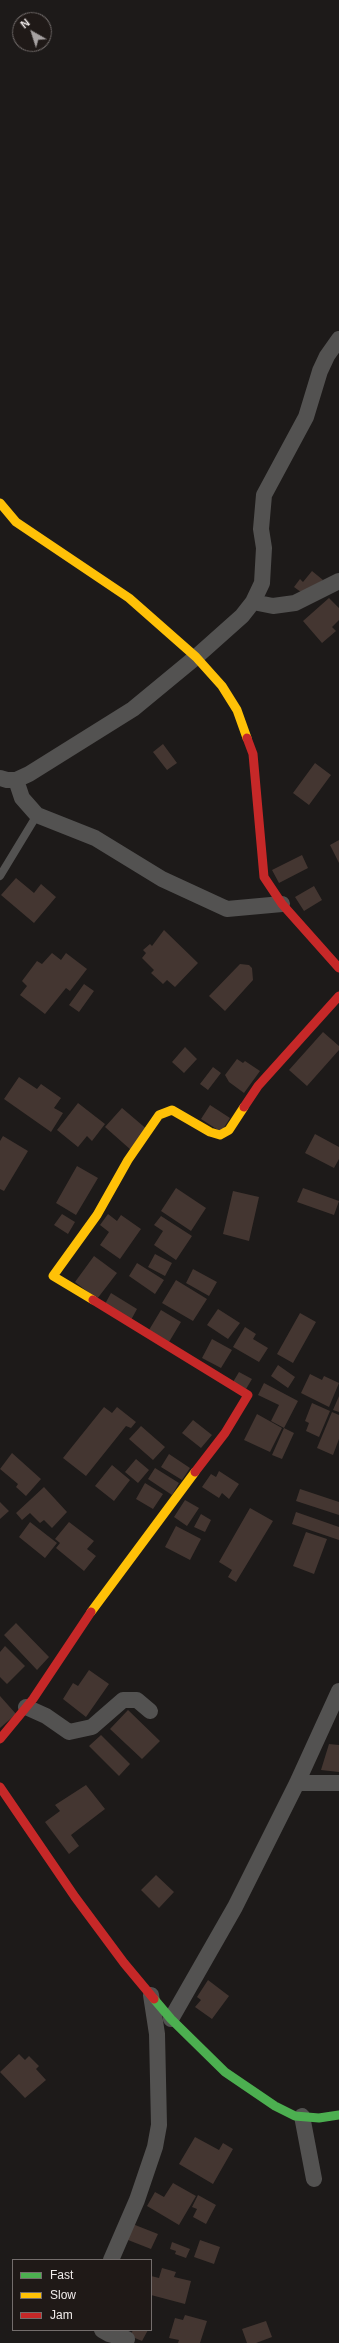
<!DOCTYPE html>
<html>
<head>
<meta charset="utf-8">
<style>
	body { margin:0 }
	#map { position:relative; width:339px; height:2343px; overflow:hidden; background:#1d1a19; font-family:Arial,sans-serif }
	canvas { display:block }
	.legend { position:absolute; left:12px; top:2259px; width:140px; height:72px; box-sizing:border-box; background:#1f1917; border:1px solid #736d6c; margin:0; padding:5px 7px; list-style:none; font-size:12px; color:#f1eceb }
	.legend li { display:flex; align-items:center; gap:8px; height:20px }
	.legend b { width:20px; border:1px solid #736d6c }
	.north { position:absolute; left:12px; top:12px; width:40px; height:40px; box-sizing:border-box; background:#1f1917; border:1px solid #736d6c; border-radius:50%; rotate:321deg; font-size:11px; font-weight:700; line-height:16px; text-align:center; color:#f1eceb }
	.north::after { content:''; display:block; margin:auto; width:14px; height:18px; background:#a7a2a2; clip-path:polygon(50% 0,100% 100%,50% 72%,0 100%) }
</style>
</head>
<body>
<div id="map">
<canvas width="339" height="2343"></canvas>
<ul class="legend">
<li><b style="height:5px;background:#4caf50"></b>Fast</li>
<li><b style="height:5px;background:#ffc107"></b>Slow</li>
<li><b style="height:5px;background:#c62828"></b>Jam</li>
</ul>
<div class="north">N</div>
</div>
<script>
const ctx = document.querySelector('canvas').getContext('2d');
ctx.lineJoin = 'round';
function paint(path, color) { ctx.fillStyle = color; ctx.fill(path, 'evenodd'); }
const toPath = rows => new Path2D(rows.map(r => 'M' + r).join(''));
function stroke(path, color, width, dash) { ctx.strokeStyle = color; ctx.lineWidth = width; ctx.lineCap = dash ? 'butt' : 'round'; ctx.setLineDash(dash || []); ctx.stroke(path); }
paint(toPath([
	[312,571,323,580,305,595,294,587,300,579,303,582],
	[329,598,339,608,339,620,332,627,336,631,322,643,303,621],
	[163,744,177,763,167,770,153,752],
	[315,763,331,775,309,805,293,793],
	[339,840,339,863,330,845],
	[302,855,308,868,279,883,272,870],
	[16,878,34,893,41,884,56,897,34,923,1,895],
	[314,886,322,900,304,911,295,897],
	[164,930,198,963,175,987,167,980,163,984,151,973,154,970,142,958,146,953,143,950,150,944,152,946],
	[52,953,61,960,66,953,87,969,70,991,66,988,45,1014,20,995,27,986,22,981,37,961,42,964],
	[240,964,249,965,252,968,253,980,225,1011,209,996],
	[84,984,94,991,79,1012,69,1005],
	[323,1032,339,1046,339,1050,307,1086,289,1070],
	[185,1047,197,1059,184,1073,172,1062],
	[237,1059,243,1063,245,1061,260,1071,244,1093,229,1082,225,1075],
	[213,1067,221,1073,208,1090,200,1084],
	[19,1077,37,1089,41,1084,61,1098,54,1108,63,1113,51,1132,4,1099],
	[78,1103,105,1124,92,1141,87,1136,78,1147,57,1130],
	[210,1105,230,1118,221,1132,201,1119],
	[122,1108,149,1131,131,1150,105,1127],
	[315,1134,339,1147,339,1159,334,1168,305,1153],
	[3,1136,28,1151,4,1191,0,1189,0,1141],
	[77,1166,98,1178,76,1215,56,1203],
	[176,1188,206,1208,191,1231,161,1211],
	[303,1188,339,1201,334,1215,297,1202],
	[233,1191,259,1197,249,1241,223,1234],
	[62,1214,75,1222,68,1234,54,1225],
	[108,1214,117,1221,121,1215,141,1229,120,1259,100,1245,109,1232,100,1225],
	[161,1216,192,1236,176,1260,154,1245,163,1231,154,1225],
	[155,1254,172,1263,165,1276,148,1267],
	[94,1256,117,1273,97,1299,75,1282],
	[137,1263,164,1280,155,1294,129,1276],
	[193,1269,217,1282,209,1296,186,1283],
	[176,1280,207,1299,193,1321,162,1303],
	[111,1293,137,1309,131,1320,105,1304],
	[218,1309,240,1323,228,1339,207,1325],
	[161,1310,181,1322,169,1342,149,1330],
	[300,1313,316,1322,293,1363,277,1354],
	[245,1327,256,1334,253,1339,268,1348,259,1362,233,1347],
	[212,1339,232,1350,221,1368,202,1358],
	[278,1365,295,1377,288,1388,271,1376],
	[239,1372,252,1379,246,1389,233,1382],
	[310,1374,322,1380,324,1376,339,1383,329,1407,301,1393],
	[264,1383,298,1401,284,1428,271,1421,279,1405,258,1395],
	[339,1396,339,1412,333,1410],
	[312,1403,330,1411,319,1437,306,1431,309,1423,305,1421],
	[104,1407,112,1413,117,1407,136,1422,131,1428,126,1426,86,1476,63,1458],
	[332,1412,339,1415,339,1439,333,1455,317,1448],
	[257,1414,282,1428,270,1452,244,1440],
	[193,1420,212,1435,201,1448,182,1433],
	[141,1426,165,1447,153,1460,129,1439],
	[284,1428,294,1433,282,1459,272,1455],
	[12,1453,41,1479,26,1496,16,1487,18,1484,0,1469],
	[169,1454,190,1468,182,1480,161,1467],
	[136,1459,149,1470,138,1483,125,1472],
	[112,1465,130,1480,114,1501,95,1486],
	[155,1468,179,1483,172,1495,148,1479],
	[219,1471,239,1484,229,1499,222,1493,219,1498,202,1487,211,1474,216,1477],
	[145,1483,163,1494,153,1509,136,1499],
	[44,1487,67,1512,52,1528,44,1520,40,1523,30,1513,22,1520,16,1513],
	[300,1489,339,1502,339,1515,296,1501],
	[185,1500,199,1508,187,1526,174,1517],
	[0,1502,9,1511,0,1519],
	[250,1508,273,1521,236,1582,228,1577,232,1570,219,1562],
	[296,1512,339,1527,339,1540,292,1524],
	[201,1514,211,1520,205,1532,194,1527],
	[30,1522,57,1543,45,1558,19,1537],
	[69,1522,94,1541,87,1549,96,1556,84,1571,56,1548,60,1543,55,1539],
	[176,1526,201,1539,190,1560,165,1547],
	[306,1532,327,1539,314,1574,293,1566],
	[16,1623,49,1657,37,1670,4,1635],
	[5,1646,25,1666,7,1684,0,1677,0,1652],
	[89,1670,109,1684,86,1717,63,1699,73,1683,78,1686],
	[0,1696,16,1714,0,1728],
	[128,1710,160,1741,142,1759,110,1729],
	[101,1735,130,1764,119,1776,89,1746],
	[329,1744,339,1745,339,1772,321,1770],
	[86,1785,105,1809,71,1835,79,1846,69,1854,45,1822,60,1811,55,1805],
	[156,1875,174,1892,159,1908,141,1890],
	[208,1980,229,1996,212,2019,195,2007,201,2000,197,1997],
	[19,2054,25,2060,29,2056,39,2066,36,2069,46,2080,25,2098,0,2072],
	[195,2137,219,2150,223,2143,233,2149,213,2184,179,2164],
	[173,2183,196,2196,179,2225,147,2206,155,2192,164,2197],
	[198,2195,216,2205,206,2224,193,2217,197,2209,192,2207],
	[130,2223,158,2234,151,2249,123,2238],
	[200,2240,220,2247,214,2264,194,2257],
	[172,2242,190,2249,186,2258,175,2254,176,2251,170,2249],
	[162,2268,176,2272,174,2277,191,2281,185,2304,151,2295,151,2276,159,2278],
	[185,2315,207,2321,200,2343,178,2343,179,2340,169,2338,175,2318,183,2320],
	[266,2321,272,2337,256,2343,247,2343,242,2329],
	[133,2330,148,2330,142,2341,130,2336]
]), '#443631');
stroke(toPath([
	[0,876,37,815]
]), '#535251', 8);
stroke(toPath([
	[253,602,273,606,295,603,339,581],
	[0,778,7,780,16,780,29,774,133,709,196,657,242,616,253,602,262,583,264,548,261,529,264,495,306,417,320,371,327,356,339,339],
	[16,780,22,798,37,815,95,838,162,879,227,909,282,904],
	[26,1707,46,1716,69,1732,92,1727,123,1700,137,1700,150,1711],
	[297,1783,339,1783],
	[171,2019,235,1907,297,1783,339,1691],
	[302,2116,314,2179],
	[111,2260,137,2200,155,2147,159,2125,157,2034,151,1995],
	[102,2330,109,2334,127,2339]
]), '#535251', 16);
stroke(toPath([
	[154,1999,171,2019,225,2072,275,2106,295,2116,319,2118,339,2115]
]), '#4caf50', 9);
stroke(toPath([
	[0,503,16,522,129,598,196,657,222,686,237,710,247,738],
	[93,1300,53,1276,97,1215,128,1160,159,1115,172,1110,210,1132,220,1135,229,1130,244,1107],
	[91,1612,195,1472]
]), '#ffc107', 9);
stroke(toPath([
	[247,738,253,754,264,877,282,904,339,968],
	[244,1107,258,1086,339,996],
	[93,1300,248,1395,225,1433,195,1472],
	[0,1739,33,1699,91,1612],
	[0,1787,75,1897,124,1963,154,1999]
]), '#c62828', 9);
</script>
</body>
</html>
